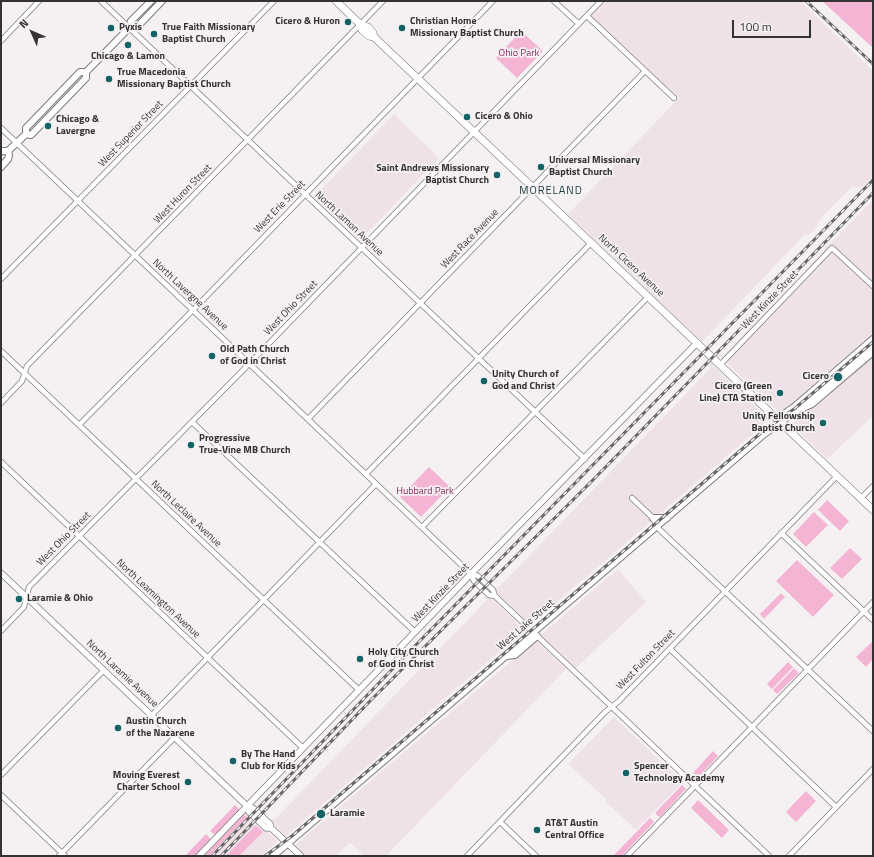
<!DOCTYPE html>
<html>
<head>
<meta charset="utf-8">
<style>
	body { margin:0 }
	#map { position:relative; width:874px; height:857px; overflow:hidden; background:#f5f1f3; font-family:"Titillium Web",sans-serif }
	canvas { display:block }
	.frame { position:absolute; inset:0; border:2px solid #343233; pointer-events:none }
	.north { position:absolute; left:12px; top:12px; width:40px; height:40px; -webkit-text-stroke:3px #f5f1f3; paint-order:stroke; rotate:315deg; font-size:11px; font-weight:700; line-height:16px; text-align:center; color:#343233 }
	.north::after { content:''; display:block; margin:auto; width:14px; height:18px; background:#343233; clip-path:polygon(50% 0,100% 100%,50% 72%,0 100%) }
	.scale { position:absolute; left:732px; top:20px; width:79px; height:18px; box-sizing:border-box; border:2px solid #343233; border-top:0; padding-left:5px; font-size:12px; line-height:14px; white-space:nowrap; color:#343233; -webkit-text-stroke:3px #f5f1f3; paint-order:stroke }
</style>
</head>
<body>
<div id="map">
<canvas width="874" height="857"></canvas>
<div class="frame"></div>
<div class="north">N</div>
<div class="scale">100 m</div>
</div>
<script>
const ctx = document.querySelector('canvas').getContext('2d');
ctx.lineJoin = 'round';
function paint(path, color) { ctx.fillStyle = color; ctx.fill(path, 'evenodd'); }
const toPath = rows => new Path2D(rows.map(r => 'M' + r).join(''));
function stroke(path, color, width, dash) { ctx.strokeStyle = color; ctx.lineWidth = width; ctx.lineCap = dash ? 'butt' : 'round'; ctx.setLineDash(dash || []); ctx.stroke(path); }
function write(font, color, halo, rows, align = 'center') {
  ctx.font = font + ' "Titillium Web",sans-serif'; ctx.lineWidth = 3.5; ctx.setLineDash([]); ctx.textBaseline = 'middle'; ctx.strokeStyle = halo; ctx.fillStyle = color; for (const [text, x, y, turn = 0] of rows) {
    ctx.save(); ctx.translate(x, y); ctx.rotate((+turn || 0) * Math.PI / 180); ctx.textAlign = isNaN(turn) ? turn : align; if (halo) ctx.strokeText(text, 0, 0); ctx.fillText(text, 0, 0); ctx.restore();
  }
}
paint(toPath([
	[604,1,800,1,873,71,873,175,862,187,852,187,817,222,819,225,809,235,806,233,702,342,568,214,679,98,590,16],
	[394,114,439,158,362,238,317,194],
	[873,200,873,333,804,392,797,400,780,413,718,355,720,353,723,356,825,250,824,249,834,239,835,239],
	[873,357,873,416,827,459,794,427,793,423,810,408,818,405],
	[710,363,769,420,530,625,498,594,494,589,496,587,498,588,711,368,708,365],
	[618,569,646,602,576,668,541,635],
	[488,595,524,630,286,836,270,821,272,819,274,820,487,600,485,598],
	[536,640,566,669,386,856,364,856,350,843,335,856,304,856,294,846],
	[614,717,683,782,636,830,605,801,607,800,568,764],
	[244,814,261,830,263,828,278,841,261,856,204,856]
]), '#eee1e7');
paint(toPath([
	[822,1,873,1,873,48],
	[521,31,543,51,517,78,496,58],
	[429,467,450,487,421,517,400,497],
	[827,500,849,521,840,531,818,510],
	[814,512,828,525,806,547,793,534],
	[850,548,862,559,842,579,830,568],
	[797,560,834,595,813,617,776,581],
	[781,593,785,597,764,619,760,614],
	[873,641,873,659,866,667,856,657],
	[788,662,793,667,772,689,767,684],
	[794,668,799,673,777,694,773,690],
	[713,751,718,756,698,777,693,773],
	[682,785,686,789,660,817,658,816,655,813],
	[806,791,816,801,796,822,786,812],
	[698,800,729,830,722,838,691,808],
	[235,805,240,810,215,835,210,831],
	[244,814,247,817,209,856,204,856],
	[650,818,654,822,622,856,613,856],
	[256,825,263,832,239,856,226,856],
	[206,834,211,839,195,856,185,856]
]), '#f3b5d3');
const minor = toPath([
	[101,1,585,459],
	[554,1,579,24],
	[587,16,674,98],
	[1,41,39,1],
	[1,128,471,574,474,581,489,595,495,596],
	[1,279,274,1],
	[1,351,359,690],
	[720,365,832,248,873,286],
	[1,403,22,381,27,366,383,1],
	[308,419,645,71],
	[192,422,415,632],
	[79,425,197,306,493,1],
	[1,462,303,748],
	[366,474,591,243],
	[632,498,653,518,657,527,661,531,873,731],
	[861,498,873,486],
	[422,527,648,297],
	[781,533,873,620],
	[471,574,478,576,493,590,495,596,769,856],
	[1,631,24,607,29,587,249,364,601,1],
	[670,649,836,807],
	[152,715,376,484],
	[1,775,104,670],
	[1,795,65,856],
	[500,822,536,856],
	[59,856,175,737],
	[467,856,605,712,619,701,837,476],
	[627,856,873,602],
	[789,856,873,769]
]);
const tertiary = toPath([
	[1,573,247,806,253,808,270,824,271,828,301,856],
	[247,806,249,812,266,828,271,828],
	[199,856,466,579,697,343]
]);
const secondary = toPath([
	[129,28,137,27,162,1],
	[26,134,31,135,86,78,86,72],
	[1,152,2,151,8,151,26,134,26,128,80,72,86,72,129,28,131,21,151,1],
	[1,167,8,159,9,155,8,151],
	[803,408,812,404,873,352],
	[777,419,794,407,873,339],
	[653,518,667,518],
	[530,629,551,610,559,610],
	[506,656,515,655,537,636],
	[273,856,763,435,805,404,873,345]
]);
const primary = toPath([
	[336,1,360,24,368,27,373,33,374,37,873,510],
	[360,24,362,30,369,36,374,37]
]);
stroke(minor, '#7f7b7d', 6);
stroke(tertiary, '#7f7b7d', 7);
stroke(secondary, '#7f7b7d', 8);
stroke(primary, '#7f7b7d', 8);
stroke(minor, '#fff', 4.5);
stroke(tertiary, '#fff', 5.5);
stroke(secondary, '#fff', 6);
stroke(primary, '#fff', 7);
const rail = toPath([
	[806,1,873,64],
	[212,856,407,654,873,180],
	[221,856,370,701,590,483,873,193],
	[265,856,292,836,762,432,794,409,873,342]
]);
stroke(rail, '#686667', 3);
stroke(rail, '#f5f1f3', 1.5, [4.5]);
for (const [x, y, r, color] of [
	[348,22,4,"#136366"],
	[111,28,4,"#136366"],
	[402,28,4,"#136366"],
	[154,34,4,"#136366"],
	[128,45,4,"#136366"],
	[109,79,4,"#136366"],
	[467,117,4,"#136366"],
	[48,126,4,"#136366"],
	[541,167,4,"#136366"],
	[497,175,4,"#136366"],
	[212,356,4,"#136366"],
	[838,377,5,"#136366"],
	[484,381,4,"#136366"],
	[780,393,4,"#136366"],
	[823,423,4,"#136366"],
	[191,445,4,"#136366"],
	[19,599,4,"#136366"],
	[360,659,4,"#136366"],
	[118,728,4,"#136366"],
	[233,761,4,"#136366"],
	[626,773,4,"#136366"],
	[188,782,4,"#136366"],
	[321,814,5,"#136366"],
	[537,830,4,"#136366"]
]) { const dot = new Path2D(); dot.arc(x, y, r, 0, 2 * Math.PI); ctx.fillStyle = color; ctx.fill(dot); stroke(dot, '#f5f1f3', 1.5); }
write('bold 10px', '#343233', '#f5f1f3', [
	["Cicero & Huron",340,22,"right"],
	["Christian Home",410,22],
	["Missionary Baptist Church",410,34],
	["Pyxis",119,28],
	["True Faith Missionary",162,28],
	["Baptist Church",162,40],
	["Chicago & Lamon",128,57,"center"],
	["True Macedonia",117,73],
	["Missionary Baptist Church",117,85],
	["Cicero & Ohio",475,117],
	["Chicago &",56,120],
	["Lavergne",56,132],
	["Universal Missionary",549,161],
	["Baptist Church",549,173],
	["Saint Andrews Missionary",489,169,"right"],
	["Baptist Church",489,181,"right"],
	["Old Path Church",220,350],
	["of God in Christ",220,362],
	["Unity Church of",492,375],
	["God and Christ",492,387],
	["Cicero",829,377,"right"],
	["Cicero (Green",772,387,"right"],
	["Line) CTA Station",772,399,"right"],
	["Unity Fellowship",815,417,"right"],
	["Baptist Church",815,429,"right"],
	["Progressive",199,439],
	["True-Vine MB Church",199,451],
	["Laramie & Ohio",27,599],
	["Holy City Church",368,653],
	["of God in Christ",368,665],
	["Austin Church",126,722],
	["of the Nazarene",126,734],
	["By The Hand",241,755],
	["Club for Kids",241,767],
	["Spencer",634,767],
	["Technology Academy",634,779],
	["Moving Everest",180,776,"right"],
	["Charter School",180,788,"right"],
	["Laramie",330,814],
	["AT&T Austin",545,824],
	["Central Office",545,836]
], 'left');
write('10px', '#882a61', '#f5f1f3', [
	["Ohio Park",519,54],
	["Hubbard Park",425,492]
]);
write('10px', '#343233', '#f5f1f3', [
	["West Superior Street",131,134,-46],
	["West Huron Street",183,194,-46],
	["West Erie Street",280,207,-46],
	["North Lamon Avenue",349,224,43],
	["West Race Avenue",470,239,-46],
	["North Cicero Avenue",631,266,43],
	["North Lavergne Avenue",190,295,43],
	["West Kinzie Street",770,300,-46],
	["West Ohio Street",291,308,-46],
	["North Leclaire Avenue",186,514,43],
	["West Ohio Street",64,539,-45],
	["West Kinzie Street",441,593,-46],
	["North Leamington Avenue",158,599,43],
	["West Lake Street",526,625,-41],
	["West Fulton Street",646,660,-46],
	["North Laramie Avenue",122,674,43]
]);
ctx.letterSpacing = '1px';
write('11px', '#17393a', '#f5f1f3', [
	["MORELAND",551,191]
]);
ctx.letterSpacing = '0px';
</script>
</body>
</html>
